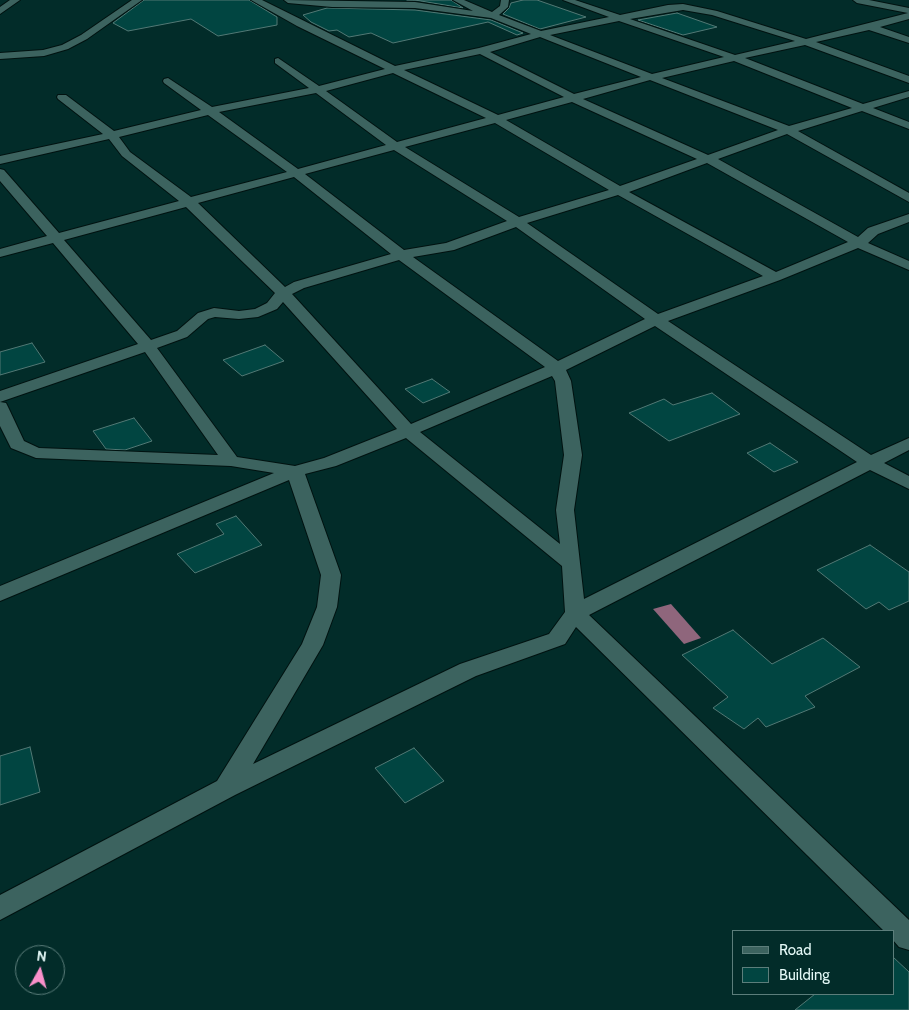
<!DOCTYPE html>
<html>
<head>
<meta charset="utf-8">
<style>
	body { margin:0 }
	#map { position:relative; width:909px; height:1010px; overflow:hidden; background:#022c29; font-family:Cabin,sans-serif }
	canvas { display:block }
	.legend { position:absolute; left:732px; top:930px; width:162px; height:65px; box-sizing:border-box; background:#022c29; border:1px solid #5c7e7b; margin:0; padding:6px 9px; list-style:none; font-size:15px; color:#e3f8f6 }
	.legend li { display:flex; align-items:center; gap:10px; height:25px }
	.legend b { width:25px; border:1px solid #5c7e7b }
	.north { position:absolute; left:15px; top:945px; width:50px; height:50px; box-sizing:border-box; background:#022c29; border:1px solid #5c7e7b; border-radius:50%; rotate:7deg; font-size:14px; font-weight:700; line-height:20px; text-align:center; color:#e3f8f6 }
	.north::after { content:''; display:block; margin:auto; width:18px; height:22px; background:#f990ca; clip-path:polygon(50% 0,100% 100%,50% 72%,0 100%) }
</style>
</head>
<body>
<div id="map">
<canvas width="909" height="1010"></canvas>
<ul class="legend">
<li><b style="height:6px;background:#3c635f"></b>Road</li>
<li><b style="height:14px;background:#014541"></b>Building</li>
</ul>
<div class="north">N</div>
</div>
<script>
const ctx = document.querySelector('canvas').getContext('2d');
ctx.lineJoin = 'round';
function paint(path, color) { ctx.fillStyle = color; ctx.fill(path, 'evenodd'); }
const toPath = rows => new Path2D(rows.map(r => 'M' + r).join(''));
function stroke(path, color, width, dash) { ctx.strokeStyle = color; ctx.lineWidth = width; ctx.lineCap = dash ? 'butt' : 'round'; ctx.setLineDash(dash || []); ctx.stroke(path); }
paint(toPath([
	[671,604,701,638,684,644,653,609]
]), '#8f667c');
const building = toPath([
	[144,0,249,0,277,17,277,25,218,36,191,19,128,31,113,23,144,0],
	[407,0,451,0,463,8,415,0,407,0],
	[523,0,537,0,586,17,540,29,503,14,509,8,511,3,523,0],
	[327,8,415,10,491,20,523,33,517,35,488,22,393,43,371,33,349,37,337,30,329,31,311,22,303,15,327,8],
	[677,13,717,27,683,35,638,20,677,13],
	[32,343,45,362,0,375,0,352,32,343],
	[265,345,284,361,242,376,223,360,265,345],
	[432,379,450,392,423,403,405,389,432,379],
	[712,393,740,414,669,441,629,413,664,399,673,405,712,393],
	[134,418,152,441,125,450,106,449,93,431,134,418],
	[770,443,798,462,774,472,747,453,770,443],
	[236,516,262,545,195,573,177,554,224,534,216,524,236,516],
	[870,545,909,572,909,601,889,610,879,602,866,609,817,570,870,545],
	[733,630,772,664,823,638,860,667,805,696,815,707,766,727,758,718,744,729,713,708,728,697,682,655,733,630],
	[30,747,40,792,0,805,0,756,30,747],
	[414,748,444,781,405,803,375,768,414,748],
	[893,957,909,972,909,1010,795,1010,815,994,893,994,893,957]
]);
paint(building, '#014541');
stroke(building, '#527975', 1);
const street = toPath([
	[10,0,20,0,0,14,0,7,10,0],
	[132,0,142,0,87,39,68,49,44,56,0,59,0,53,43,50,62,45,81,35,132,0],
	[251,0,262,0,395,66,479,48,531,34,491,18,415,8,332,7,288,3,284,0,415,2,473,11,453,0,464,0,492,12,500,6,501,0,509,0,508,7,499,15,541,31,609,17,563,0,575,0,620,15,668,5,683,4,717,11,806,39,908,13,857,3,853,0,869,0,909,8,909,19,880,27,909,37,909,43,869,30,816,42,909,76,909,83,805,45,745,58,863,104,909,91,909,97,873,108,909,122,909,129,862,111,798,131,909,193,909,202,787,134,718,159,858,237,868,228,909,214,909,222,878,234,868,243,909,261,909,270,858,248,780,280,668,321,871,455,909,438,909,450,884,463,909,476,909,489,870,470,589,615,909,920,909,950,899,947,893,940,893,931,884,931,576,627,565,644,476,676,235,795,0,920,0,895,217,781,302,644,317,607,321,575,289,480,0,601,0,586,274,473,231,466,36,458,11,448,0,426,0,391,138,344,53,243,0,257,0,249,47,236,0,181,0,169,4,170,59,233,179,201,122,156,109,139,0,164,0,156,103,134,58,99,57,97,58,95,66,95,114,131,201,110,164,83,163,81,164,79,168,78,212,107,309,88,275,63,275,59,278,58,319,86,385,69,297,26,251,0],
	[683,10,712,15,795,41,735,55,630,19,683,10],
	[619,21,724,57,652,74,550,35,619,21],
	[540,37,641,77,574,94,490,52,540,37],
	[480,54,564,97,498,115,404,70,480,54],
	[734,61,852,108,789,126,662,78,734,61],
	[393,73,486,118,397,142,326,91,393,73],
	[650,80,778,130,708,155,583,99,650,80],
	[316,93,386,145,298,169,219,112,316,93],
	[572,102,697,159,620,186,506,120,572,102],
	[208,115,287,172,191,197,130,152,119,137,208,115],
	[495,123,609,190,519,217,405,147,495,123],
	[394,150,507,221,446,243,404,250,305,174,394,150],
	[707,163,848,242,776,272,629,192,707,163],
	[294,177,391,254,294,282,285,287,198,203,294,177],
	[618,195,763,276,658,314,527,223,618,195],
	[186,207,275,293,267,303,255,309,239,311,214,308,198,313,177,331,151,340,64,240,186,207],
	[516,227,645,319,558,361,413,257,454,250,516,227],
	[399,260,545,367,411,424,292,294,304,288,399,260],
	[283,302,397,429,324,458,295,466,237,457,157,348,187,337,208,319,215,317,239,319,258,317,277,309,283,302],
	[655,326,857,462,584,599,574,510,582,455,571,381,566,370,655,326],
	[145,352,218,455,39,448,24,441,8,407,6,403,0,402,145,352],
	[552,376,555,381,564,455,556,510,560,544,420,432,552,376],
	[406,438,562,566,565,612,549,634,460,664,253,764,323,645,337,607,341,575,305,474,336,466,406,438]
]);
stroke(street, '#011210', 2);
paint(street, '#3c635f');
</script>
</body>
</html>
